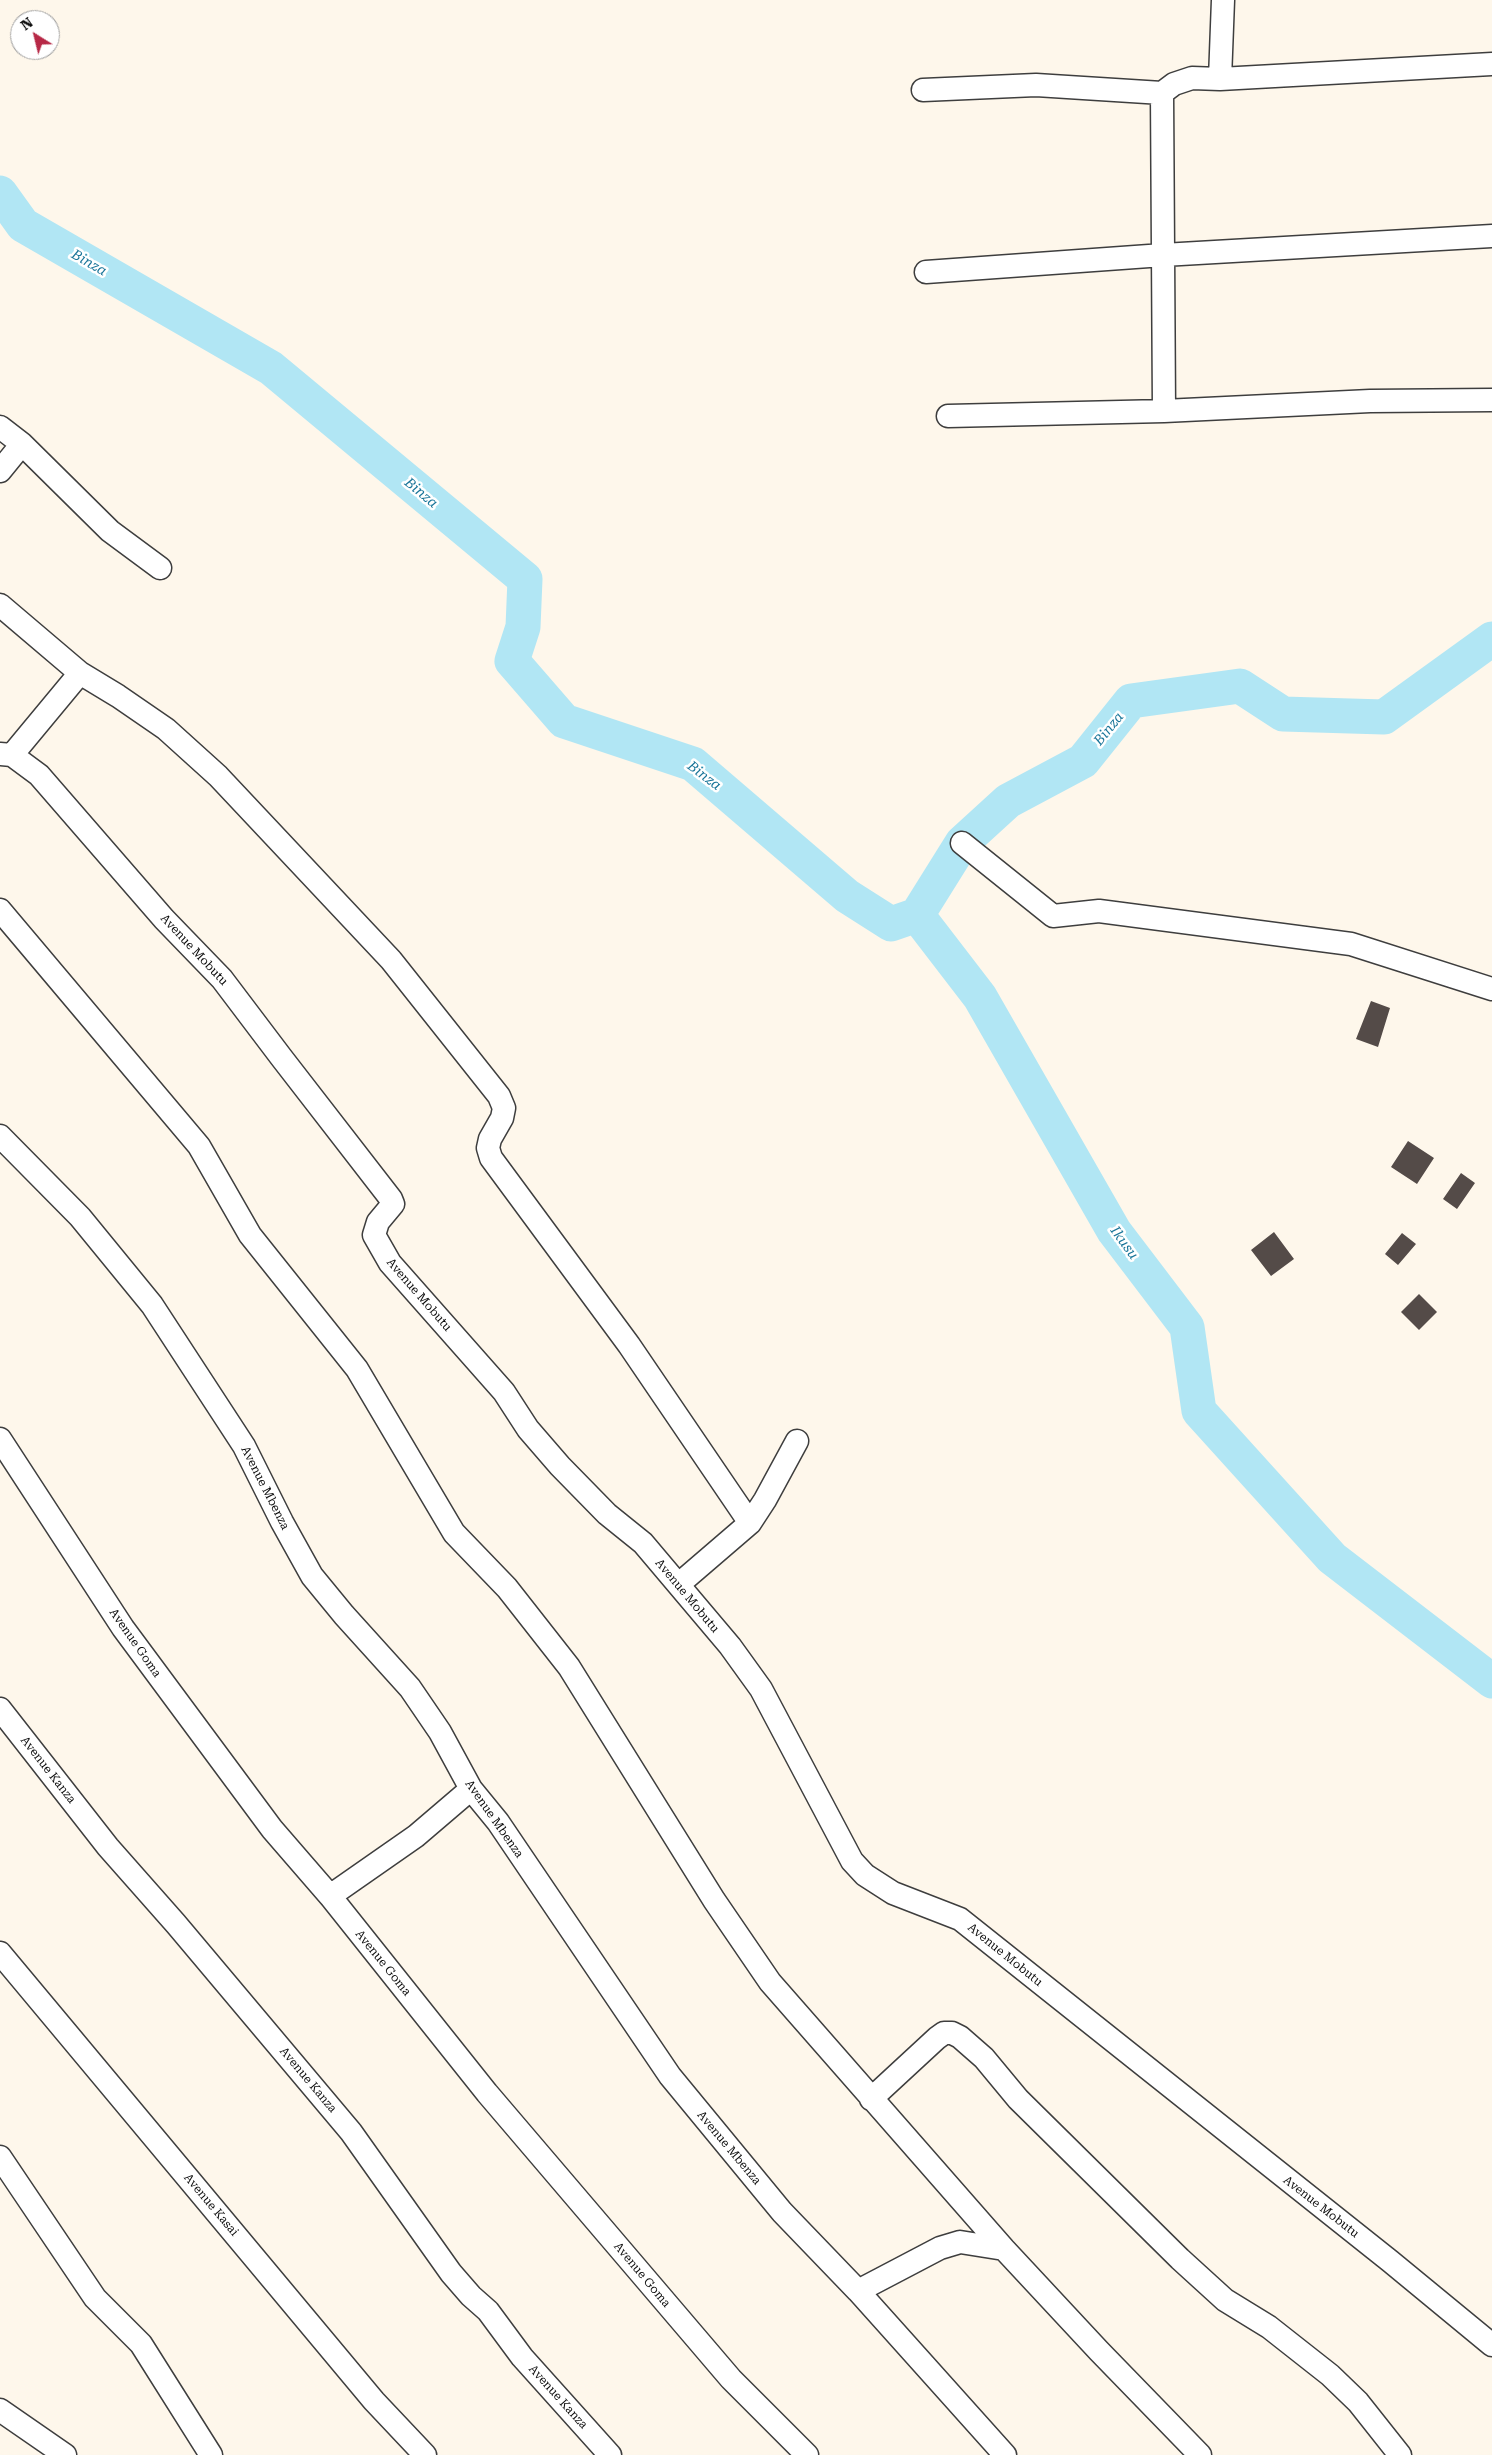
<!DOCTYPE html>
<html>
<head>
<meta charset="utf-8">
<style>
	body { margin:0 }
	#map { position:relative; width:1492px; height:2455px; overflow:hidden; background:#fef7eb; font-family:"Roboto Serif",serif }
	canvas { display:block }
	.north { position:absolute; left:10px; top:10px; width:50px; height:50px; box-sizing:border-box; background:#fff; border:1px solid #9d9d9d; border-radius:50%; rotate:324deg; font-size:14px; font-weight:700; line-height:20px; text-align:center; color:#0b0b0b }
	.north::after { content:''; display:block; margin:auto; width:18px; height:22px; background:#b72846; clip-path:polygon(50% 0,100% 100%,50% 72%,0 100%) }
</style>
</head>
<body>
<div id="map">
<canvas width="1492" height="2455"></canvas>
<div class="north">N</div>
</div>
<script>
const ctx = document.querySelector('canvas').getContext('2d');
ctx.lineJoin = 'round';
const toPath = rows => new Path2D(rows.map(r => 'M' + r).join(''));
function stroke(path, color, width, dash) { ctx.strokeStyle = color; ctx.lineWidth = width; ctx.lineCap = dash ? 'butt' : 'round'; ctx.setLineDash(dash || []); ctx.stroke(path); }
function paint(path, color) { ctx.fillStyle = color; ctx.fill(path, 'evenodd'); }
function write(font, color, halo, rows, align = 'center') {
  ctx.font = font + ' "Roboto Serif",serif'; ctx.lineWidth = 5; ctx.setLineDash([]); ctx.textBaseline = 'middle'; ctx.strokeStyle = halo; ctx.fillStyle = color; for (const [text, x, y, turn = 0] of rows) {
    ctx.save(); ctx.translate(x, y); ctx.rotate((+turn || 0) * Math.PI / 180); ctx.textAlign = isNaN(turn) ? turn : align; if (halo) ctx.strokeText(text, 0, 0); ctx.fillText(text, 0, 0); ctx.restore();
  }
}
stroke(toPath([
	[0,193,23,225,271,368,525,579,523,627,512,661,564,721,693,764,847,896,891,924,917,915,962,843,1008,801,1083,761,1131,701,1240,686,1283,714,1384,717,1492,639],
	[917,915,980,997,1114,1231,1187,1327,1199,1411,1332,1558,1492,1681]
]), '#b1e6f4', 35);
paint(toPath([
	[1371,1001,1390,1008,1378,1047,1356,1039],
	[1408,1141,1434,1158,1417,1184,1391,1167],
	[1461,1173,1475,1183,1457,1209,1443,1199],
	[1274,1232,1294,1259,1271,1276,1251,1250],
	[1402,1233,1416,1244,1398,1265,1385,1254],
	[1419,1294,1437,1312,1419,1330,1401,1312]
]), '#544b48');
const minor = toPath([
	[1220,79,1223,0],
	[923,90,1036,85,1162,93],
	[926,272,1163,255,1492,236],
	[1164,411,1162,93,1174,84,1192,78,1220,79,1492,64],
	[948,416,1164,411,1370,401,1492,400],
	[0,427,22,444,110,531,160,568],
	[0,471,22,444],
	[0,605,80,673,118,696,166,729,218,776,391,960,499,1096,504,1108,502,1118,490,1139,488,1148,491,1158,629,1345,750,1523],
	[0,754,12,755,39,775,164,919,222,979,281,1057,391,1199,393,1204,378,1222,374,1235,390,1263,504,1392,528,1429,560,1466,607,1514,643,1543,730,1646,761,1689,852,1861,865,1875,893,1893,960,1919,1390,2261,1492,2345],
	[12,755,80,673],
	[962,843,1053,916,1099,911,1351,944,1492,989],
	[0,910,199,1146,250,1235,357,1369,454,1533,507,1588,569,1667,714,1900,770,1982,1004,2249,1099,2351,1200,2455],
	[0,1136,80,1217,152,1305,244,1446,282,1522,312,1576,344,1615,410,1688,440,1732,471,1789,498,1822,670,2076,782,2212,858,2291,1005,2455],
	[0,1439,123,1628,272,1829,330,1896,487,2093,731,2379,807,2455],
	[679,1584,750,1523,765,1500,797,1441],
	[0,1709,108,1847,176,1924,351,2132,451,2273,471,2296,488,2311,522,2357,610,2455],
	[330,1896,416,1836,471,1789],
	[0,1953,374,2401,425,2455],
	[871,2099,937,2038,944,2033,952,2033,960,2037,984,2058,1018,2099,1180,2259,1225,2300,1269,2327,1330,2375,1358,2402,1400,2455],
	[0,2157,95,2298,141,2344,211,2455],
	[858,2291,940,2248,960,2242,1004,2249],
	[0,2410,65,2455]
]);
stroke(minor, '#3e3e3e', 25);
stroke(minor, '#fff', 22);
write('12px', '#0b0b0b', '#fff', [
	["Avenue Mobutu",194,950,47],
	["Avenue Mobutu",419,1295,49],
	["Avenue Mbenza",265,1488,63],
	["Avenue Mobutu",687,1596,50],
	["Avenue Goma",135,1643,55],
	["Avenue Kanza",48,1770,52],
	["Avenue Mbenza",494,1819,55],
	["Avenue Mobutu",1005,1955,39],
	["Avenue Goma",383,1963,51],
	["Avenue Kanza",308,2080,50],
	["Avenue Mbenza",729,2148,50],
	["Avenue Kasai",211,2205,50],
	["Avenue Mobutu",1321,2207,38],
	["Avenue Goma",642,2275,50],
	["Avenue Kanza",558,2397,48]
]);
write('italic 14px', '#197599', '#fff', [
	["Binza",89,263,30],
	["Binza",421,493,40],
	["Binza",1109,729,-51],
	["Binza",704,776,37],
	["Ikusu",1124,1243,54]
]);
</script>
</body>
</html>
